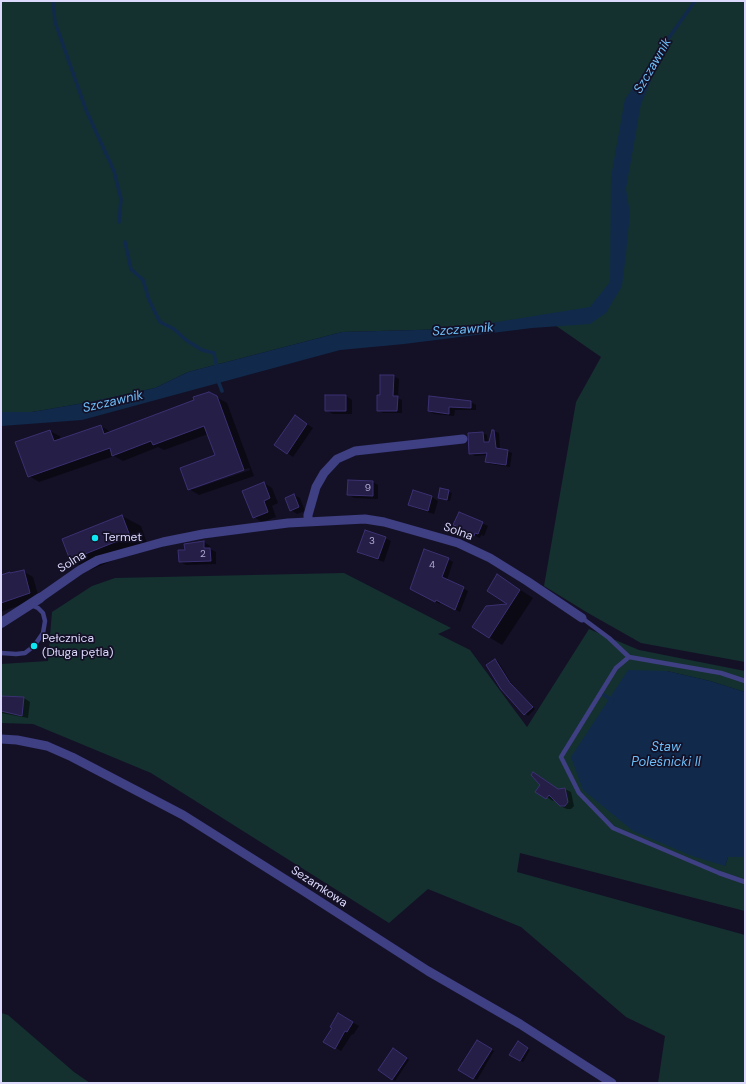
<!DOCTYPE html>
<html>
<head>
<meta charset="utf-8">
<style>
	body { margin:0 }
	#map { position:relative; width:746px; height:1084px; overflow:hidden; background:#141127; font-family:"DM Sans",sans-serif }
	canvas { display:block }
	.frame { position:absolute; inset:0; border:2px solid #dcd9fd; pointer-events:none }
</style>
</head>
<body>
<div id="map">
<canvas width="746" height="1084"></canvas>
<div class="frame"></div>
</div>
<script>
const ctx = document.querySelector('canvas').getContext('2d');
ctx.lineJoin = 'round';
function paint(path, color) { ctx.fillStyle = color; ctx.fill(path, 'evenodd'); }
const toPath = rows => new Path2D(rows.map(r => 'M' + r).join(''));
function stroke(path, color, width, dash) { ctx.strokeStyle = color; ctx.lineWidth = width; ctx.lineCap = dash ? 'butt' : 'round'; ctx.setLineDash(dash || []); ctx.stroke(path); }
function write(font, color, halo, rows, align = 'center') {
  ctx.font = font + ' "DM Sans",sans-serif'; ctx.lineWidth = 3.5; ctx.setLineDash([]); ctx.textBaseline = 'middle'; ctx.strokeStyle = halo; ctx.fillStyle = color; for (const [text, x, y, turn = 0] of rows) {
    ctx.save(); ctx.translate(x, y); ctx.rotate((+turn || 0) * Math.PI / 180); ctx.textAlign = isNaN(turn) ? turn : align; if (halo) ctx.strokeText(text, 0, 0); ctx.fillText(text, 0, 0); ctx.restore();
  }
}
paint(toPath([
	[1,1,745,1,745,662,641,643,588,613,544,586,576,402,601,357,542,316,453,329,342,332,188,372,155,388,90,402,32,412,1,412],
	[344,573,451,628,438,634,470,650,527,727,589,629,639,650,745,671,745,692,710,681,667,671,725,866,728,857,745,857,745,911,520,853,517,872,745,935,745,1083,658,1083,665,1036,626,1017,521,927,428,889,389,923,151,773,33,724,1,723,1,664,48,661,52,612,92,586,115,578],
	[1,1013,8,1015,74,1072,90,1083,1,1083]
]), '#14312f');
paint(toPath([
	[670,36,641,104,626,189,630,213,626,254,622,286,606,313,590,324,532,328,404,344,340,350,82,420,1,426,1,412,32,412,90,402,155,388,188,372,342,332,453,329,590,307,610,282,611,177,625,99],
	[628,670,667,671,710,681,745,692,745,857,728,857,725,866,692,856,633,831,583,790,571,757]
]), '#112a4b');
paint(toPath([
	[394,376,399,379,398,398,402,400,402,413,383,413,378,410,381,396],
	[209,393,227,403,254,476,199,495,189,489,216,456,208,434,164,450,158,447,123,461,114,456,39,482,29,476,50,431,60,436,61,439,101,426,111,432,196,400],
	[249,468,250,470,194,489,194,487],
	[346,396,352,400,352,414,333,414,326,410],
	[471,402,476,405,476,410,455,410,454,416,434,414,429,411],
	[301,420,313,428,293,457,276,445],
	[494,431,499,433,500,450,508,451,512,453,510,467,490,464,486,461,487,455,475,456,470,453,483,433,487,435,488,443,490,442],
	[373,482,378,485,378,499,354,498,348,494],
	[264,483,272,488,278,503,272,506,276,517,262,522,254,517],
	[441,489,452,493,450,501,441,499],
	[413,491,432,497,438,501,434,514,415,508,409,504],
	[294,495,300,498,305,511,297,514,291,510],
	[460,513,488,526,484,536,481,535,480,538,462,530],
	[122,516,141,526,148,546,90,570,71,560,63,539],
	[385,538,391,541,384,562,364,555,358,551],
	[204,542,210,546,210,549,216,552,216,564,186,565,180,562,186,551],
	[448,559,453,562,447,580,468,591,460,612,441,602,440,604,415,591],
	[23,571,33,577,39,598,1,612,1,576,10,573],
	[510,583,533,598,502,645,489,637,510,604],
	[495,660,498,661,513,686,535,709,528,716,502,690],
	[1,697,24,698,30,702,28,718,1,713],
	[565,789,571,792,574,806,571,809,567,809,560,806,554,799,553,801,537,791],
	[339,1014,359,1026,353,1035,352,1034,341,1051,325,1041,333,1028],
	[477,1041,494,1051,477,1080,460,1070],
	[518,1042,530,1050,523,1062,511,1054],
	[396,1051,409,1060,395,1081,392,1079]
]), '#0007');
stroke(toPath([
	[53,1,55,22,86,110,114,171,121,199,119,222],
	[668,39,695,1],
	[125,242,131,269,143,280,149,300,160,322,174,329,186,340,202,350,214,353,217,368],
	[217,378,222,391],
	[604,695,613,701]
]), '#112a4b', 3.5);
const building = toPath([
	[380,375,394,375,393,396,398,396,397,411,377,411,377,395,380,395,380,375],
	[209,392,217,396,244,470,188,490,180,468,215,455,204,426,153,445,151,441,112,456,110,448,28,477,15,442,50,430,54,441,101,425,104,434,194,400,193,397,209,392],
	[325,395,346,395,346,411,325,411,325,395],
	[429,396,471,401,471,408,449,407,449,414,428,411,429,396],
	[295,415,307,424,287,454,274,445,295,415],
	[492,430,494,430,496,448,508,450,506,465,485,462,487,453,469,454,468,433,483,432,484,442,489,442,492,430],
	[348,480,373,481,373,496,347,495,348,480],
	[264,482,270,498,264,501,268,512,253,518,242,491,264,482],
	[440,488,449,490,447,500,438,498,440,488],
	[413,490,432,496,428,511,408,505,413,490],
	[294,494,299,507,290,511,285,498,294,494],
	[459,512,483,522,478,534,475,533,474,536,455,527,456,526,453,525,459,512],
	[122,515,130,536,70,560,62,539,122,515],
	[365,530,386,537,378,559,357,552,365,530],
	[204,541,204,548,210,548,211,561,179,562,178,550,185,550,184,544,204,541],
	[424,549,449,558,442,577,464,587,455,610,436,600,435,602,410,589,424,549],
	[24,570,30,593,1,603,1,575,10,572,10,573,24,570],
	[497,574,520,590,489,638,472,627,486,606,507,604,487,591,497,574],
	[495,659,510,683,533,707,524,715,501,689,486,665,495,659],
	[1,696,24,697,22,716,1,711,1,696],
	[533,772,558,789,565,788,568,802,565,806,560,806,549,795,546,799,535,792,540,785,531,775,533,772],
	[338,1013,353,1022,347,1032,345,1031,335,1049,323,1042,332,1028,330,1027,338,1013],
	[477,1040,492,1049,473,1079,458,1070,477,1040],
	[518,1041,528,1048,520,1061,509,1055,518,1041],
	[393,1048,407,1058,392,1080,378,1070,393,1048]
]);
paint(building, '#251e47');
stroke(building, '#3b3172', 1);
stroke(toPath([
	[582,618,609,638,629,657,721,673,745,681],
	[1,653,16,654,25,653,34,646,43,633,45,621,43,613,38,608,31,605],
	[629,657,616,668,561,757,579,793,613,828,719,873,745,882]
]), '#3f3f84', 4.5);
stroke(toPath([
	[308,521,308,515,316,487,324,473,337,459,355,451,463,439],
	[40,598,80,570,98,560,163,542,203,534,288,523,365,519,384,522,458,543,490,558,527,581,582,618],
	[1,739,17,740,47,746,72,757,183,815,302,890,428,971,520,1024,612,1083]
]), '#3f3f84', 9);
stroke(toPath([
	[1,623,40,598]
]), '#3f3f84', 10);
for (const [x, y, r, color] of [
	[95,538,4,"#0fe6f3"],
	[34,646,4,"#0fe6f3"]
]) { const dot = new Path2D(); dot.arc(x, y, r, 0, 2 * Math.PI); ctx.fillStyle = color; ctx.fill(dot); stroke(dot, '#141127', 1.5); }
write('10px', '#aeaad0', null, [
	["9",368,488],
	["3",372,541],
	["2",203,554],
	["4",432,565]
]);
write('12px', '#dcd9fd', '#141127', [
	["Solna",458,532,20],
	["Solna",72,562,-32],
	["Sezamkowa",319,887,33]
]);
write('12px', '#dcd9fd', '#141127', [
	["Termet",103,538],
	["Pełcznica",42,639],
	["(Długa pętla)",42,653]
], 'left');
write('italic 13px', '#6dbef8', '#141127', [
	["Szczawnik",653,66,-60],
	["Szczawnik",463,330,-4],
	["Szczawnik",113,402,-13],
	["Staw",666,748],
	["Poleśnicki II",666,763]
]);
</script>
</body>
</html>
